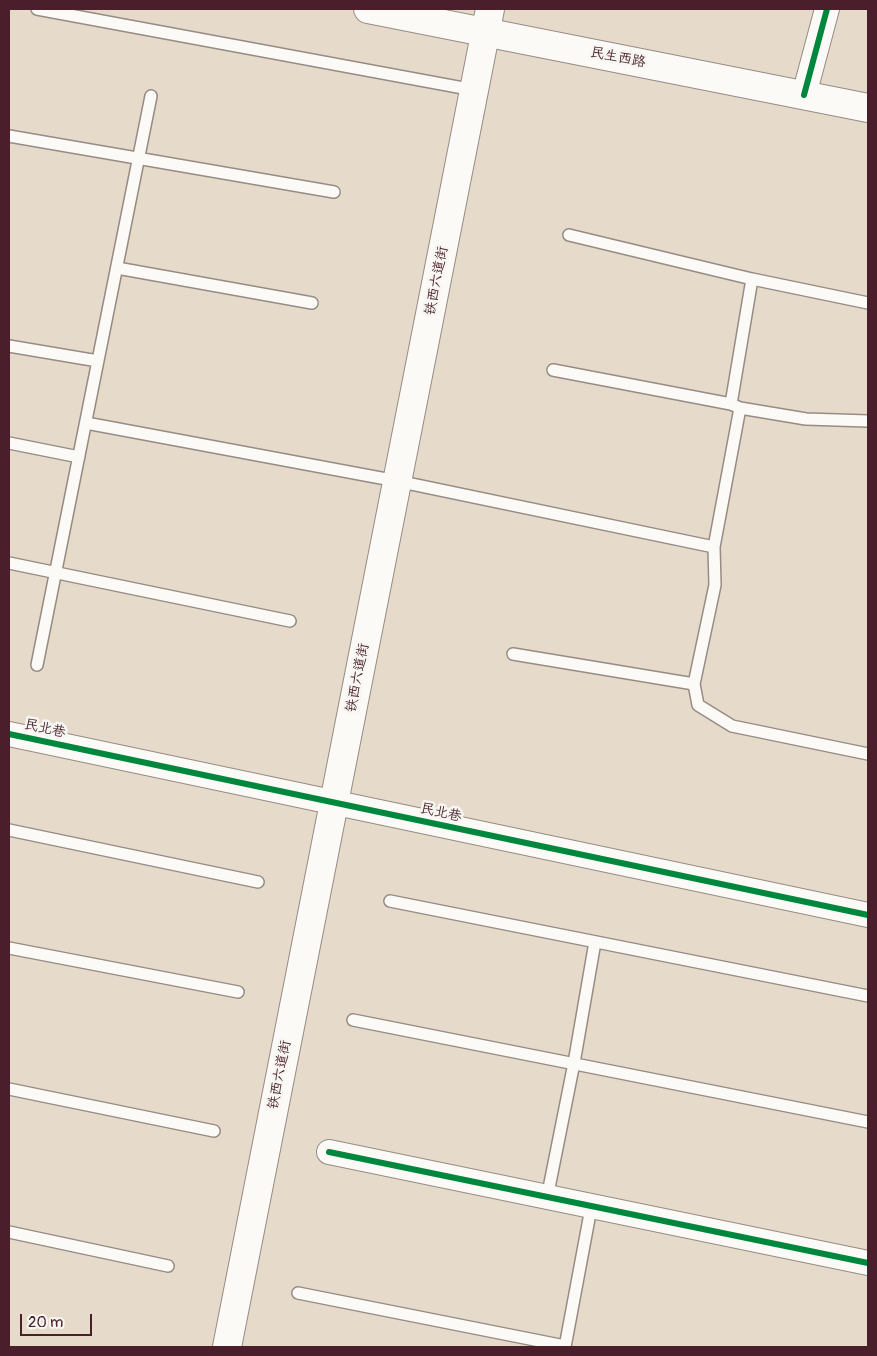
<!DOCTYPE html>
<html>
<head>
<meta charset="utf-8">
<style>
	body { margin:0 }
	#map { position:relative; width:877px; height:1356px; overflow:hidden; background:#e6dbcb; font-family:Pangolin,sans-serif }
	canvas { display:block }
	.frame { position:absolute; inset:0; border:10px solid #4a1f2b; pointer-events:none }
	.scale { position:absolute; left:20px; top:1314px; width:72px; height:22px; box-sizing:border-box; border:2px solid #4a1f2b; border-top:0; padding-left:6px; font-size:15px; line-height:18px; white-space:nowrap; color:#4a1f2b; -webkit-text-stroke:4px #f6f6f2; paint-order:stroke }
</style>
</head>
<body>
<div id="map">
<canvas width="877" height="1356"></canvas>
<div class="frame"></div>
<div class="scale">20 m</div>
</div>
<script>
const ctx = document.querySelector('canvas').getContext('2d');
ctx.lineJoin = 'round';
const toPath = rows => new Path2D(rows.map(r => 'M' + r).join(''));
function stroke(path, color, width, dash) { ctx.strokeStyle = color; ctx.lineWidth = width; ctx.lineCap = dash ? 'butt' : 'round'; ctx.setLineDash(dash || []); ctx.stroke(path); }
function write(font, color, halo, rows, align = 'center') {
  ctx.font = font + ' Pangolin,"LXGW WenKai TC",sans-serif'; ctx.lineWidth = 5; ctx.setLineDash([]); ctx.textBaseline = 'middle'; ctx.strokeStyle = halo; ctx.fillStyle = color; for (const [text, x, y, turn = 0] of rows) {
    ctx.save(); ctx.translate(x, y); ctx.rotate((+turn || 0) * Math.PI / 180); ctx.textAlign = isNaN(turn) ? turn : align; if (halo) ctx.strokeText(text, 0, 0); ctx.fillText(text, 0, 0); ctx.restore();
  }
}
const service = toPath([
	[37,9,474,90],
	[9,136,334,192],
	[569,235,752,279,868,303],
	[117,268,312,303],
	[9,346,98,361],
	[553,370,731,404,740,408,806,419,868,421],
	[731,404,752,279],
	[740,408,714,547,715,585,694,684,698,705,732,726,868,754],
	[86,423,397,481,714,547],
	[9,443,79,457],
	[9,563,290,621],
	[513,654,694,684],
	[37,665,151,96],
	[9,830,258,882],
	[390,901,868,996],
	[9,948,238,992],
	[353,1020,868,1122],
	[9,1089,214,1131],
	[547,1198,574,1063,595,942],
	[9,1232,168,1266],
	[298,1293,565,1346],
	[565,1347,591,1208]
]);
const minor = toPath([
	[804,95,827,9],
	[9,734,868,915],
	[329,1152,868,1263]
]);
const secondary = toPath([
	[368,9,868,108],
	[227,1347,490,9]
]);
stroke(service, '#978b84', 14);
stroke(minor, '#978b84', 26);
stroke(secondary, '#978b84', 30);
stroke(service, '#fbfaf7', 11);
stroke(minor, '#fbfaf7', 24);
stroke(secondary, '#fbfaf7', 28);
stroke(toPath([
	[804,95,827,9],
	[9,734,868,915],
	[329,1152,868,1263]
]), '#00873e', 6);
write('14px', '#4a1f2b', '#f6f6f2', [
	["民生西路",618,58,11],
	["铁西六道街",437,281,-79],
	["铁西六道街",358,678,-79],
	["民北巷",45,729,12],
	["民北巷",441,813,12],
	["铁西六道街",280,1075,-79]
]);
</script>
</body>
</html>
